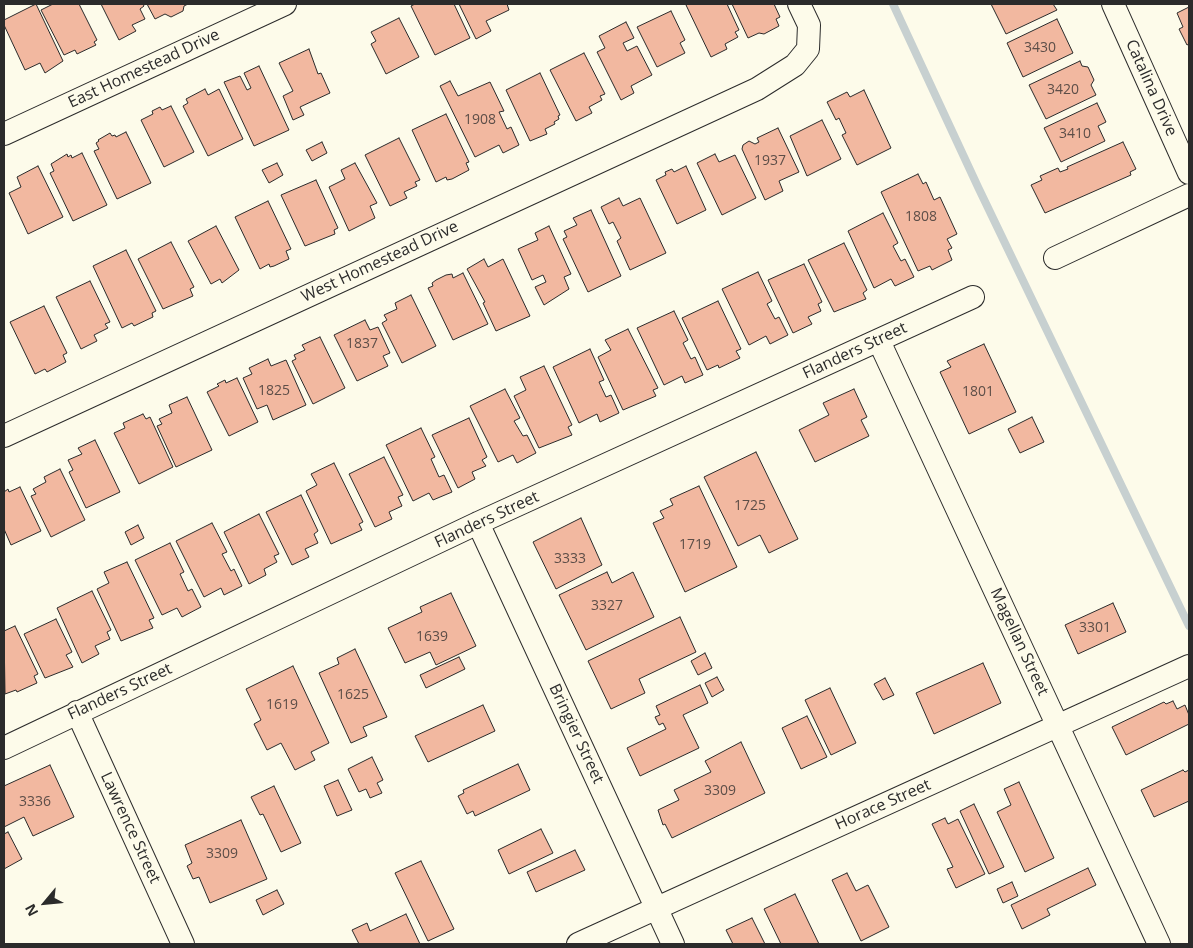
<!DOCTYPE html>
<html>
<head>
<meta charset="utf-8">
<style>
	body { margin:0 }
	#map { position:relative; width:1193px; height:948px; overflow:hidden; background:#fdfbea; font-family:"Open Sans",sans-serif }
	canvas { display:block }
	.frame { position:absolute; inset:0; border:5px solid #2b2b2b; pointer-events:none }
	.north { position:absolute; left:20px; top:878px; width:50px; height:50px; -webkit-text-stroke:4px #fdfbea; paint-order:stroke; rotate:242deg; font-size:14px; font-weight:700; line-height:20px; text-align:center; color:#2b2b2b }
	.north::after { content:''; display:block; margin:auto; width:18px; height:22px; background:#2b2b2b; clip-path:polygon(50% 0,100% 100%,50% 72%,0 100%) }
</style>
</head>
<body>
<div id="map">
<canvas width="1193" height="948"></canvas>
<div class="frame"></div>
<div class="north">N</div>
</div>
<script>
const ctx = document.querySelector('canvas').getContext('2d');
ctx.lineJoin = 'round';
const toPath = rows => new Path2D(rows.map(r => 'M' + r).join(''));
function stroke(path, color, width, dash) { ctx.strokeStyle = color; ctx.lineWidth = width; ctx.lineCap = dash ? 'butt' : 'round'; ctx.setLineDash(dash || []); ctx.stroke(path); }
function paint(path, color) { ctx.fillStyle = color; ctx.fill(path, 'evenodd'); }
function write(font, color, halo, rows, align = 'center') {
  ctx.font = font + ' "Open Sans",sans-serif'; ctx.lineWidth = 4; ctx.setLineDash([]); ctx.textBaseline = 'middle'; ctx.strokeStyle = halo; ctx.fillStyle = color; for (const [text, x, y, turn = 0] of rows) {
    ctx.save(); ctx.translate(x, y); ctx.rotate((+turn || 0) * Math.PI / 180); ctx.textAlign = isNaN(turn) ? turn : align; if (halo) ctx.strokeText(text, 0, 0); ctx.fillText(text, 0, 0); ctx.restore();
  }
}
stroke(toPath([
	[893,4,978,187,1189,626]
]), '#c7d0d0', 8);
const building = toPath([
	[36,4,63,61,45,73,40,63,25,70,4,25,4,20,36,4],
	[53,4,79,4,97,40,94,42,96,45,77,54,75,50,64,55,41,10,53,4],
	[101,4,143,4,144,6,140,9,145,19,132,25,136,31,119,40,101,4],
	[147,4,188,4,184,6,183,11,171,17,165,14,155,19,147,4],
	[415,4,454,4,470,38,435,55,411,6,415,4],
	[459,4,507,4,509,10,486,21,491,31,476,39,459,4],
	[689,4,727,4,739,30,735,32,738,37,725,44,727,49,711,57,686,5,689,4],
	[732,4,774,4,780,17,776,19,779,26,764,34,759,33,748,38,732,4],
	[991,4,1053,4,1057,10,1006,34,991,4],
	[1189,7,1189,44,1187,45,1179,29,1183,27,1177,13,1189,7],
	[671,11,685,40,680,43,685,53,657,67,637,27,671,11],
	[399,18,419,57,386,74,371,44,376,41,371,32,399,18],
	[1057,19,1073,53,1023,77,1007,43,1057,19],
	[626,22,634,38,623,43,627,51,637,46,652,75,631,86,634,93,621,100,597,52,605,48,599,36,626,22],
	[309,49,318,74,321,73,330,93,300,107,304,115,293,120,283,96,293,91,279,63,309,49],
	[584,53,605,94,600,96,602,100,589,107,592,113,576,121,550,70,584,53],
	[1080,61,1082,66,1088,67,1094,80,1091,85,1096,95,1046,119,1029,85,1080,61],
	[259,66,289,130,254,146,224,82,240,76,247,90,251,88,244,73,259,66],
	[540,73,560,115,558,116,559,119,554,122,555,124,545,129,547,134,530,141,506,90,540,73],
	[450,81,458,96,490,82,504,111,499,112,507,129,511,127,519,145,503,153,499,145,475,157,440,86,450,81],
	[205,89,208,95,219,89,243,139,208,156,183,106,188,103,186,99,205,89],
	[864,90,891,148,857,165,842,135,846,133,839,118,836,120,827,102,847,92,850,97,864,90],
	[1097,103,1106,122,1098,126,1105,141,1061,162,1044,128,1097,103],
	[171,106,194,152,164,167,141,120,153,114,152,111,160,107,162,110,171,106],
	[446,114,469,162,466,163,469,170,452,179,447,180,446,177,436,182,412,130,446,114],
	[822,120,841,159,807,176,790,136,822,120],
	[778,128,799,172,779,181,783,191,765,200,742,149,743,145,749,141,755,144,759,142,757,138,778,128],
	[126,132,151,183,117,199,94,151,99,149,96,143,99,141,98,140,110,133,112,136,115,135,116,137,126,132],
	[399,138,420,180,415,182,417,186,404,192,407,198,390,206,365,155,399,138],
	[322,142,327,153,312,161,306,150,322,142],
	[1123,142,1136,169,1130,172,1131,175,1045,213,1031,185,1042,180,1040,176,1058,168,1060,172,1068,169,1067,167,1123,142],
	[82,153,107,205,73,221,50,173,54,171,51,164,67,154,68,157,71,155,72,158,82,153],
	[715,154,719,162,735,155,756,198,722,215,697,163,715,154],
	[277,163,283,175,269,183,262,170,277,163],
	[355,163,377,203,370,206,375,218,349,231,329,187,345,179,341,170,355,163],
	[38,166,63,217,28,234,9,193,21,187,17,177,38,166],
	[686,166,706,210,677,224,656,180,666,175,665,172,672,169,674,172,686,166],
	[918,174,923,184,926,182,934,200,940,197,957,234,947,239,952,248,948,250,952,260,932,270,930,266,918,271,881,192,918,174],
	[316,180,338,228,334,230,335,234,305,246,281,195,316,180],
	[619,198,623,206,640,198,666,253,630,270,617,241,621,238,613,222,609,224,601,207,619,198],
	[268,201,291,249,286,251,289,259,274,266,270,267,269,264,260,269,235,217,268,201],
	[591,210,621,276,588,292,563,239,567,237,564,231,577,225,573,218,591,210],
	[883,213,898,243,893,246,901,261,905,259,914,277,895,286,891,279,874,288,848,231,883,213],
	[216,226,239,270,222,283,220,279,211,284,188,241,216,226],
	[549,226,571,274,564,277,569,289,544,305,535,287,546,282,543,275,532,280,518,249,538,240,535,233,549,226],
	[171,242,194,287,190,289,193,296,163,309,138,259,171,242],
	[844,243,867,290,863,293,866,299,834,312,808,260,844,243],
	[126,250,156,311,152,313,153,317,134,326,132,323,122,328,93,266,126,250],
	[484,259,488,267,503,259,530,316,496,331,483,303,485,302,467,269,484,259],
	[804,264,822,302,818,304,821,311,808,317,812,324,793,333,768,280,804,264],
	[758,272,772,301,767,304,775,319,779,317,788,335,770,344,766,336,749,345,722,289,758,272],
	[463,273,488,324,453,340,428,288,433,286,432,283,436,280,446,275,452,274,453,278,463,273],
	[90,281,110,322,105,324,108,328,94,335,97,341,81,349,56,297,90,281],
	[411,295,436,346,402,363,382,323,387,320,384,315,397,309,395,303,411,295],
	[718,301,741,349,736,351,740,358,719,368,718,365,707,370,682,318,718,301],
	[44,306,67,353,63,355,66,362,47,372,45,369,35,374,10,322,44,306],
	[674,311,688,340,683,343,691,359,695,357,703,375,685,383,682,376,664,385,637,328,674,311],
	[365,320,370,330,378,327,390,353,383,356,388,366,357,381,334,335,365,320],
	[628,329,658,388,653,390,656,396,623,410,598,357,611,350,605,340,628,329],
	[320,337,345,388,313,404,292,361,296,359,294,355,305,350,302,345,320,337],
	[984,344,1016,412,969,434,940,372,951,367,947,361,984,344],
	[590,349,604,380,599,382,606,397,611,395,619,413,600,422,597,414,579,423,553,367,590,349],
	[268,359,271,366,286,360,306,405,273,420,267,405,257,409,243,378,252,374,249,368,268,359],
	[544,366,572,425,568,427,572,435,539,448,514,396,526,390,520,377,544,366],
	[237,378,258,422,229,436,207,392,219,386,217,384,225,380,226,383,237,378],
	[505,389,520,418,514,421,523,436,527,435,536,453,517,463,513,455,498,462,470,406,505,389],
	[854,389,867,417,861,420,869,436,815,462,799,430,829,415,823,403,854,389],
	[187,397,212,450,176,467,157,426,162,424,159,419,172,413,169,405,187,397],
	[143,414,146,419,150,417,173,467,139,484,114,433,125,428,123,423,143,414],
	[1032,417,1044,442,1020,453,1008,429,1032,417],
	[469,418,487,457,482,460,486,466,472,472,475,479,458,488,432,435,469,418],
	[421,428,435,457,431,459,439,477,444,475,452,492,433,500,429,493,413,501,386,445,421,428],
	[95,440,120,492,86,508,69,472,73,470,68,460,82,454,78,448,95,440],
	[756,452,798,539,769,553,760,535,738,546,704,477,756,452],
	[384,457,403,495,398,497,402,506,389,512,392,519,375,527,349,474,384,457],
	[334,463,363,522,359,524,362,530,331,544,306,491,317,485,311,474,334,463],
	[60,469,85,520,51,537,31,496,36,494,33,489,46,482,44,477,60,469],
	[699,486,737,567,685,592,653,523,664,518,660,511,673,505,670,499,699,486],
	[20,487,41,531,11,545,4,529,4,492,8,489,9,492,20,487],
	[301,495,318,531,314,534,318,543,305,549,309,557,292,565,266,512,301,495],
	[259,514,279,554,274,556,277,562,264,569,266,575,249,584,224,532,259,514],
	[581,518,602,565,556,589,533,542,581,518],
	[212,523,227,552,222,554,231,571,234,569,242,586,224,595,221,588,204,597,176,541,212,523],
	[138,525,144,538,131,545,125,532,138,525],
	[170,543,184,572,180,574,188,591,192,589,201,607,182,617,177,608,162,615,135,560,170,543],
	[127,562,154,618,149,620,153,628,121,641,97,589,109,583,104,572,127,562],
	[607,572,612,583,633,572,654,617,586,650,559,595,607,572],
	[92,591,111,630,107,632,110,639,95,646,99,654,82,663,57,608,92,591],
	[451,593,476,646,436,665,430,652,405,663,388,628,422,612,420,607,451,593],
	[1113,603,1126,632,1078,654,1065,625,1113,603],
	[680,617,696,652,639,679,645,693,611,709,588,661,680,617],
	[56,619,72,652,66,655,73,667,45,678,24,634,56,619],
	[15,626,38,674,34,676,37,683,17,692,16,690,5,694,4,631,15,626],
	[355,649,387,717,363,727,367,736,351,743,319,673,339,664,337,658,355,649],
	[705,653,712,668,698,675,691,661,705,653],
	[459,657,465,669,426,688,420,675,459,657],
	[983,663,1001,703,934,734,916,693,983,663],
	[293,666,329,743,311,752,315,760,295,770,281,743,267,750,254,724,261,720,246,689,293,666],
	[717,677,724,690,712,697,705,683,717,677],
	[885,678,894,695,883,700,874,684,885,678],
	[700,685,708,703,683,715,699,748,640,776,627,748,666,729,663,723,659,725,655,717,660,715,656,706,700,685],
	[830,688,856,743,831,755,805,700,830,688],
	[1173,701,1177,709,1185,705,1189,715,1189,724,1126,755,1112,727,1164,702,1166,704,1173,701],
	[483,705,495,731,428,762,415,736,483,705],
	[807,716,827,757,801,769,782,728,807,716],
	[741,742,765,793,672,838,665,824,663,825,658,810,679,800,674,790,711,772,705,761,741,742],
	[372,757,383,780,377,783,382,793,370,798,366,789,359,792,348,769,372,757],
	[518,764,530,790,475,816,473,811,467,814,458,796,464,793,463,790,518,764],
	[50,765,74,817,33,836,24,817,4,827,4,786,50,765],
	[1183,770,1185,772,1189,770,1189,801,1154,817,1141,790,1183,770],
	[338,780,352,810,337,816,324,786,338,780],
	[1019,782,1054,858,1025,872,997,812,1011,805,1004,789,1019,782],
	[274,786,301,843,281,852,263,814,260,815,251,797,274,786],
	[974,804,1004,867,989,874,960,811,974,804],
	[945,818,948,824,958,819,985,874,956,888,947,869,953,867,932,824,945,818],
	[241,820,267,879,210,903,199,877,193,879,187,866,192,863,185,845,241,820],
	[541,829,553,853,509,874,498,850,541,829],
	[8,832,22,859,4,869,4,834,8,832],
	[575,850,585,870,536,892,527,872,575,850],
	[421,861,454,929,428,941,395,873,421,861],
	[1088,868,1096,885,1047,909,1050,915,1022,929,1011,905,1088,868],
	[847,873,856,891,868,885,889,927,861,941,832,880,847,873],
	[1012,882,1018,896,1003,903,997,889,1012,882],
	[277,890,284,904,263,915,256,900,277,890],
	[795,894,819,944,781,944,764,909,795,894],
	[406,914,420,944,359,944,352,930,367,923,370,931,406,914],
	[752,918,765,944,733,944,726,930,752,918]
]);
paint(building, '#f2b8a0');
stroke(building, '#2b2b2b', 1);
const street = toPath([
	[1113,4,1189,173],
	[4,134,285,4],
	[1055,258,1189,195],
	[879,341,1159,944],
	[4,436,757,89,795,65,808,49,809,25,799,4],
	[478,523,673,944],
	[77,712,183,944],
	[4,748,478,523,973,297],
	[578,944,1189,666]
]);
stroke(street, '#2b2b2b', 24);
stroke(street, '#fdfbea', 22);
write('14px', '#5d4e48', null, [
	["3430",1040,48],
	["3420",1063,90],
	["1908",480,120],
	["3410",1075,134],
	["1937",770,161],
	["1808",921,217],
	["1837",362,344],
	["1825",274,391],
	["1801",978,392],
	["1725",750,506],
	["1719",695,545],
	["3333",570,559],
	["3327",607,606],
	["3301",1095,628],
	["1639",432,637],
	["1625",353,695],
	["1619",282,705],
	["3309",720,791],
	["3336",35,802],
	["3309",222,854]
]);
write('16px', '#2b2b2b', '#fdfbea', [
	["East Homestead Drive",144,69,-25],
	["Catalina Drive",1151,88,66],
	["West Homestead Drive",380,262,-25],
	["Flanders Street",855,351,-25],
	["Flanders Street",487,520,-25],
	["Magellan Street",1019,642,65],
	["Flanders Street",120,692,-25],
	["Bringier Street",576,734,65],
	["Horace Street",883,805,-24],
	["Lawrence Street",130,828,65]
]);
</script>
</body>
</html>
